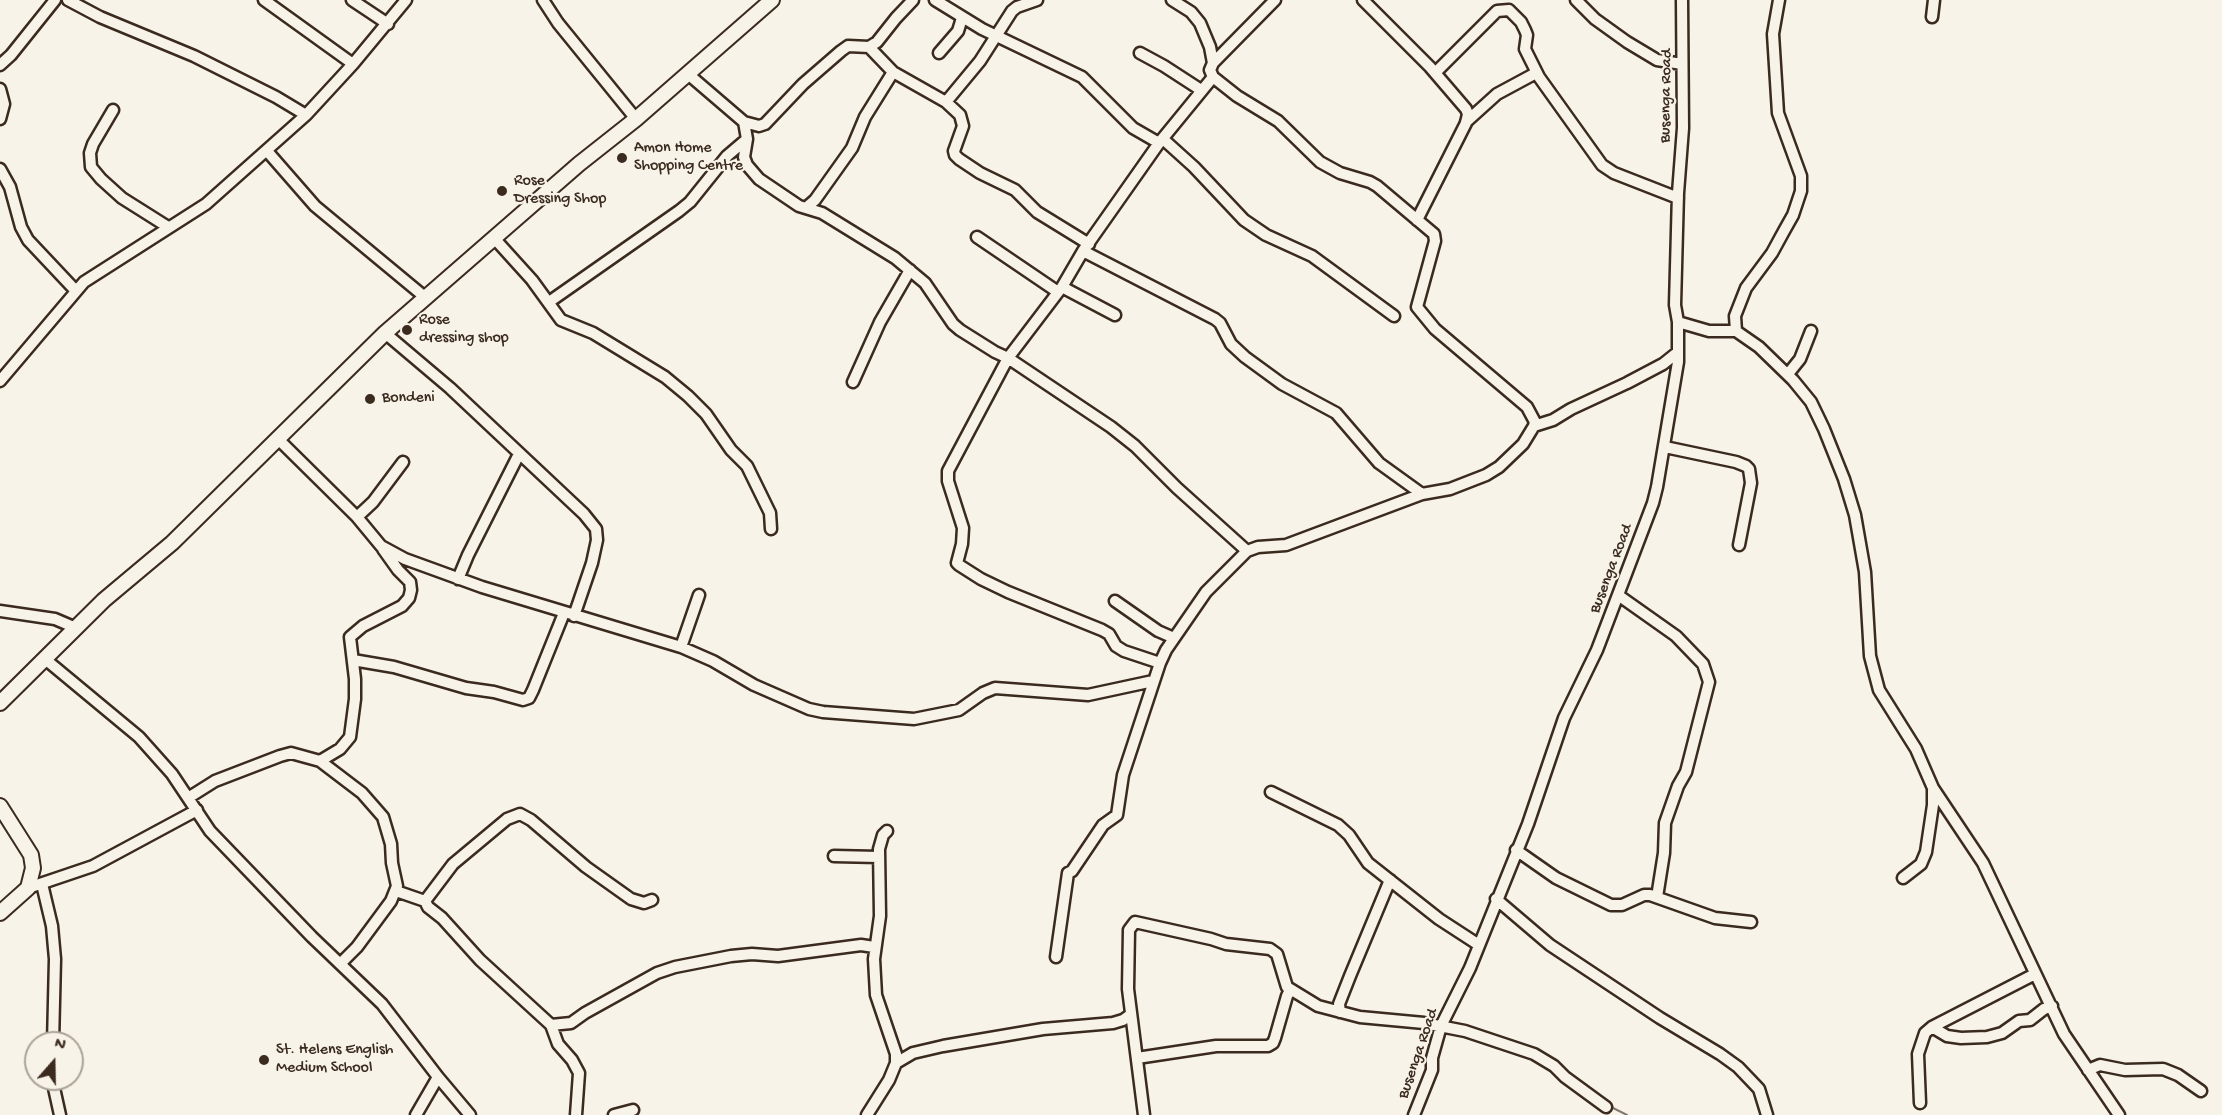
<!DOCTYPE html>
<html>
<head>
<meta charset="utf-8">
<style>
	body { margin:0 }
	#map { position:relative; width:2222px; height:1115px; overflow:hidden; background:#f7f3e8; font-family:"Gochi Hand",sans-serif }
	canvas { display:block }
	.north { position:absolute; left:24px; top:1031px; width:60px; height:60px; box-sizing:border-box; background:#f7f3e8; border:2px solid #aca397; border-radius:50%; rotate:20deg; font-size:16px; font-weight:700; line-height:24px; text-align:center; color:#3b2a1e }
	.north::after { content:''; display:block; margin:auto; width:21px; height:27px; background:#3b2a1e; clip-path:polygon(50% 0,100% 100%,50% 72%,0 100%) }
</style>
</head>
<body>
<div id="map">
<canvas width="2222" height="1115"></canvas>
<div class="north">N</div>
</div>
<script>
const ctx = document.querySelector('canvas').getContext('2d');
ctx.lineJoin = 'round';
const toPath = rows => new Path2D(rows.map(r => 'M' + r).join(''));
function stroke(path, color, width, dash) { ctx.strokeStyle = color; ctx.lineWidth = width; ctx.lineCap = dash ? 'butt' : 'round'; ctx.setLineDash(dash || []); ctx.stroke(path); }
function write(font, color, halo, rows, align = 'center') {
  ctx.font = font + ' "Gochi Hand",sans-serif'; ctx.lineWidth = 4.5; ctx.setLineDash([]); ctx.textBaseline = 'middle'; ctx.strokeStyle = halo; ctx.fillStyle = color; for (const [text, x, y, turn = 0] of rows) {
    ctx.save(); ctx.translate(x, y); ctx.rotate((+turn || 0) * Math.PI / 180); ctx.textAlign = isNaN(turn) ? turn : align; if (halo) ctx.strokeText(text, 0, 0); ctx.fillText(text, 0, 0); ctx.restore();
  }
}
stroke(toPath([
	[1609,1106,1627,1115]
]), '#84786c', 2);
const minor = toPath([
	[68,0,100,17,194,56,276,97,306,115],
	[264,0,353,64],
	[352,0,388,24],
	[543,0,558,23,636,119],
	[935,0,982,29,1082,77,1133,128,1159,143],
	[1172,0,1191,12,1200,23,1210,47,1213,63],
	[1363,0,1430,67,1466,109,1468,114,1466,123,1417,220],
	[1576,0,1595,19,1627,42,1657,60,1682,64],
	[1779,0,1773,34,1778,113,1801,176,1801,191,1793,215,1784,231,1772,253,1746,288,1735,316,1736,331,1759,347,1793,380,1811,402,1824,429,1844,479,1855,515,1865,572,1870,656,1879,690,1916,749,1933,788,1983,863,2064,1034,2119,1115],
	[1932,17,1934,0],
	[869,47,893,72,946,102,960,115,963,126,954,151,955,155,959,159,980,173,1015,190,1037,212,1089,244],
	[939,53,958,31,962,18],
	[1140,53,1164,66,1201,90],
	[0,65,11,55,55,0],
	[1435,73,1497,11,1509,10,1521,22,1525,30,1527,35,1525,49,1539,77,1602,165,1614,173,1678,198],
	[688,74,744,122,759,126,765,124,803,84,841,51,848,46,869,47,877,42,896,18,913,0],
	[0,89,4,104,0,119],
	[946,102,980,61,1012,11,1017,7,1037,0],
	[113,110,93,144,90,153,91,167,101,179,122,198,168,227],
	[744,122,747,139,744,157,747,165,759,179,799,206,822,213,895,258,925,283,953,324,960,330,995,352,1008,358,1111,427,1135,446,1177,488,1247,551],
	[1466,122,1497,94,1536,73],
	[1163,139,1194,167,1244,220,1266,235,1312,256,1394,316],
	[267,151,315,206,426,298],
	[0,169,10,187,21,227,28,240,76,291],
	[807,207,815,200,852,148,865,117,893,72],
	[977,237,1058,292],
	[494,238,532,280,561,320,593,333,665,377,688,396,706,414,731,450,747,466,770,513,771,529],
	[1083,251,1215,319,1220,323,1231,344,1245,357,1282,384,1336,413,1379,463,1422,494],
	[1062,287,1115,315],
	[549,302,679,211,690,202,727,156,747,139],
	[1678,322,1709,331,1736,331],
	[385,333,450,388,584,514,596,529,597,540,592,563,574,616],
	[1788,374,1800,359,1811,331],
	[0,381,84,282,206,204,306,115,353,64,406,0],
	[853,382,880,322,910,270],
	[1534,426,1553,420,1571,409,1627,383,1663,364,1678,352],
	[277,438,357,517,381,546,405,559,482,587,681,647,713,661,754,685,809,709,823,712,914,719,959,710,983,693,995,688,1088,695,1153,681],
	[1665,447,1736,462,1746,466,1749,469,1751,483,1739,545],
	[357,517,373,502,403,462],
	[458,579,468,555,519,454],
	[1618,595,1676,636,1703,664,1709,682,1686,772,1678,786,1665,823,1664,853,1657,897],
	[1115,601,1158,631,1174,638],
	[0,611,55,619,76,628],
	[681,647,699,595],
	[45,659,139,737,172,774,210,831,312,937,382,1004,438,1077,470,1115],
	[353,660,394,667,466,688,494,692,523,700,529,698,533,690,564,613],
	[1160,663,1124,651,1116,646,1109,634,1102,630,1008,592,981,579,959,565,957,563,962,544,963,528,948,481,948,471,1008,358,1062,287,1083,251,1159,143,1213,77],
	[320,761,362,793,383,817,391,844,392,863,397,886,391,901,357,947,341,963],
	[1271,792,1338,825,1349,835,1368,863,1439,919,1479,945],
	[188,798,215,781,280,756,291,753,320,761,340,749,350,737,355,699,355,679,350,637,363,626,402,606,409,598,411,590,410,582,398,570,383,549],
	[1516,850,1556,878,1611,905,1622,905,1644,895,1650,895,1715,918,1751,922],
	[834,856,879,857],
	[1903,878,1921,864,1926,852,1933,805,1933,790],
	[42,884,52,926,55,959,53,1043],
	[28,888,93,866,197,810],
	[396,891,425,901],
	[1496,899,1550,945,1660,1018,1720,1054,1738,1067,1759,1089,1767,1115],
	[1056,957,1068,873,1072,871,1103,825,1117,815,1123,775,1160,663,1166,650,1206,592,1247,551,1258,547,1286,545,1422,494,1450,489,1486,475,1499,467,1523,444,1534,426,1535,422,1527,407,1435,329,1417,307,1435,241,1434,234,1377,186,1370,182,1340,173,1320,162,1278,121,1237,96,1213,77,1210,70,1213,63,1275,0],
	[1340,1012,1339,1004,1350,976,1390,880],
	[551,1025,571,1023,585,1013,657,973,675,967,731,956,752,954,778,956,861,945,874,947],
	[1932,1027,1947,1036,1961,1038,1987,1037,2002,1033,2019,1021,2030,1020,2044,1009,2052,1006],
	[1137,1058,1216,1046,1268,1046,1273,1043,1275,1038,1287,996,1290,990],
	[896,1063,913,1053,943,1046,1043,1029,1113,1023,1123,1020,1130,1015],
	[2088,1070,2100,1065,2125,1070,2163,1069,2178,1075,2201,1091],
	[52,1079,60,1115],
	[1920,1103,1918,1054,1925,1033,1932,1027,2035,974],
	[416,1115,438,1077],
	[576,1115,579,1073,572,1060,558,1044,551,1025,480,960,442,918,428,907,425,901,453,864,507,819,520,814,531,820,586,867,631,899,644,903,652,900],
	[614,1115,633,1110],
	[867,1115,889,1080,896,1063,896,1054,876,995,874,959,880,916,879,849,883,835,887,831],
	[1144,1115,1128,989,1129,930,1135,922,1211,939,1226,944,1270,949,1277,954,1287,987,1318,1006,1360,1017,1424,1023,1465,1031,1534,1054,1554,1066,1565,1077,1606,1107],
	[1414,1115,1432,1070,1432,1058,1441,1026,1470,968,1528,824,1564,718,1597,650,1653,503,1657,487,1678,362,1678,322,1675,305,1678,193,1683,128,1682,0]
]);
const major = toPath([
	[0,703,104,600,172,543,385,333,579,164,636,119,772,0],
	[0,806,31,855,33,868,28,888,0,913]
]);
stroke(minor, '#3b2a1e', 15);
stroke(major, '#3b2a1e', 18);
stroke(minor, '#f7f3e8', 10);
stroke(major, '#f7f3e8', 14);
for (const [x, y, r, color] of [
	[622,158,6,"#3b2a1e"],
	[502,191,6,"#3b2a1e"],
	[407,330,6,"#3b2a1e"],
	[370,399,6,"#3b2a1e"],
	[264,1060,6,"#3b2a1e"]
]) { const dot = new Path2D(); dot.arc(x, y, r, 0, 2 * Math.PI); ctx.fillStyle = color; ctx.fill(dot); stroke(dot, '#f7f3e8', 2); }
write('16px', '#3b2a1e', '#f7f3e8', [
	["Busenga Road",1667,96,-89],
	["Busenga Road",1612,569,-69],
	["Busenga Road",1419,1054,-71]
]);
write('16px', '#3b2a1e', '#f7f3e8', [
	["Amon Home",634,149],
	["Shopping Centre",634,167],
	["Rose",514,182],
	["Dressing Shop",514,200],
	["Rose",419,321],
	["dressing shop",419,339],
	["Bondeni",382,399],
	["St. Helens English",276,1051],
	["Medium School",276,1069]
], 'left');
</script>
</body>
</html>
